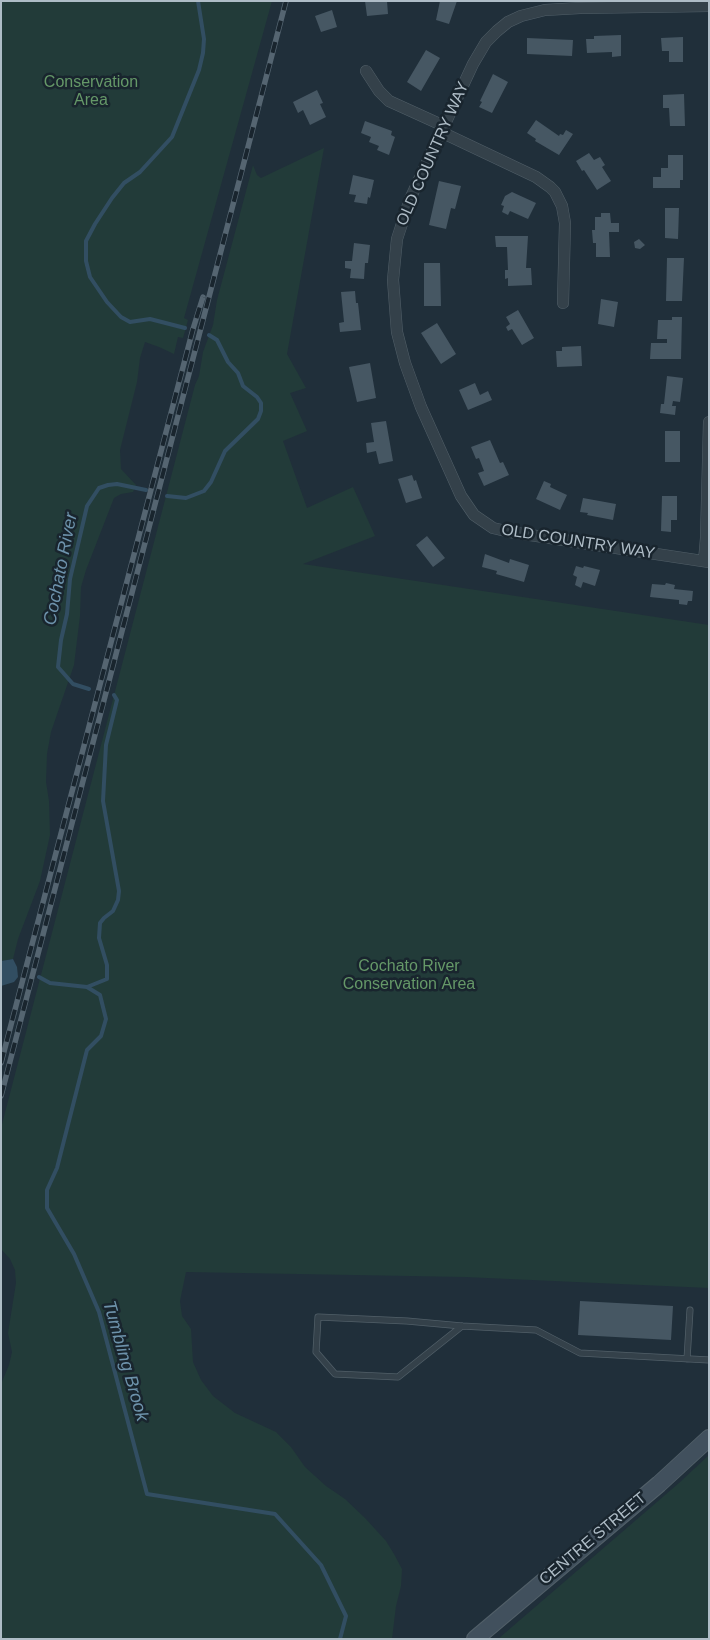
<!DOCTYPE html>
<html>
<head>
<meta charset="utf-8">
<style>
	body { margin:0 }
	#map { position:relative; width:710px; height:1640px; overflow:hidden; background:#202f3a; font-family:Helvetica,sans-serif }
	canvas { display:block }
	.frame { position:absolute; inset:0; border:2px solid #aebcc6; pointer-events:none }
</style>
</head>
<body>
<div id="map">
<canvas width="710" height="1640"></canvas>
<div class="frame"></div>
</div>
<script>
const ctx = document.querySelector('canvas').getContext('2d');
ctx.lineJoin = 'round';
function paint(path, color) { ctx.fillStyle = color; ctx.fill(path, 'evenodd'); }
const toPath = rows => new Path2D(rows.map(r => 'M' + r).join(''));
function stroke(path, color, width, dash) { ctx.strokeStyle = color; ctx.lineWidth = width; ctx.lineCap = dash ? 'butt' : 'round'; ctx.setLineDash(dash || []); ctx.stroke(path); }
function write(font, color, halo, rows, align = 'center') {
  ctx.font = font + ' Helvetica,sans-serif'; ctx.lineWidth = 5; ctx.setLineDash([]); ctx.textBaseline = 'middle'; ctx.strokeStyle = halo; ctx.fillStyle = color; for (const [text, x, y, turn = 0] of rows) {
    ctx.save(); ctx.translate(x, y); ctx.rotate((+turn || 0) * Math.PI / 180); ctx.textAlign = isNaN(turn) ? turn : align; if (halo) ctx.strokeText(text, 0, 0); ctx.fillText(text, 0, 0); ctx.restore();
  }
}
paint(toPath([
	[1,1,272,1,184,318,188,320,183,338,178,337,174,354,159,347,145,342,140,358,137,382,120,450,121,469,136,485,133,492,121,494,114,498,86,570,81,587,80,616,74,665,51,732,47,754,46,782,49,801,50,835,40,881,18,939,13,959,1,961],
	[324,148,287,354,306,388,290,393,307,431,283,441,307,508,353,487,375,536,303,564,709,625,709,1288,465,1277,186,1272,180,1301,182,1316,191,1329,193,1362,201,1380,213,1396,235,1413,276,1432,291,1447,305,1467,326,1486,345,1499,365,1518,386,1541,394,1554,402,1569,401,1586,396,1606,392,1639,1,1639,1,1384,9,1365,12,1352,8,1333,16,1283,15,1270,10,1259,1,1249,1,1128,195,385,199,376,203,352,213,325,217,300,253,165,257,175,261,178],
	[709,1455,709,1639,498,1639,679,1483]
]), '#223b39');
paint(toPath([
	[13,959,17,967,18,977,14,982,1,986,1,961]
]), '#324e62');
stroke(toPath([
	[185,328,150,319,130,322,121,317,107,302,90,277,86,261,86,241,95,224,112,198,124,183,140,172,172,137,199,70,203,53,204,39,198,1],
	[167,496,186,498,204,491,211,482,225,451,258,419,261,411,261,403,257,397,243,386,238,373,228,362,217,340,209,335],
	[89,689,73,684,58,667,61,640,67,614,70,579,87,506,99,488,108,485,117,484,146,490],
	[39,977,50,983,87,987,107,979,107,965,99,938,100,923,104,918,113,911,118,900,119,891,103,801,106,745,117,700,114,695],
	[87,987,100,995,106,1019,101,1036,87,1050,57,1168,47,1190,47,1208,74,1254,99,1312,147,1494,275,1514,321,1565,346,1616,340,1639]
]), '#324e62', 4);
paint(toPath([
	[365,1,387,1,388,14,367,16],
	[440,1,457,1,449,24,436,20],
	[332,10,337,27,321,32,315,16],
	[621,35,621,56,612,57,612,52,587,53,586,39,594,39,594,36],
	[683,37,683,62,669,62,669,51,662,51,661,38],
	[527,38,573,40,572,56,527,54],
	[426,50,440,58,421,91,407,82],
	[493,74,508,82,492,113,479,107,482,102,480,101],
	[317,90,323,103,320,104,326,117,310,125,303,110,298,113,293,102],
	[684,94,685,126,670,126,669,108,663,108,663,95],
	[536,120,559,136,560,134,563,135,566,130,573,134,559,155,535,141,536,139,527,133],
	[365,121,392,131,391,135,395,137,389,155,377,150,379,146,369,142,371,137,361,133],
	[589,153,594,160,600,157,605,165,602,167,611,181,597,190,584,170,582,171,576,161],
	[668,155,683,155,683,180,680,180,680,188,653,188,653,177,661,177,661,168,668,168],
	[353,175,374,180,370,198,368,197,367,204,354,202,356,195,349,194],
	[439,181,461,186,455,209,451,208,446,229,429,225],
	[512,192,536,203,528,219,510,211,508,215,502,212,504,206,501,205,505,196],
	[665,208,679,208,678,239,665,238],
	[601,213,610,213,611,223,619,223,619,232,609,232,610,257,596,257,596,243,593,243,592,230,595,230,595,217,601,217],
	[495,236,528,236,526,268,531,268,532,285,508,286,508,278,505,279,505,270,508,270,507,247,496,247],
	[639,239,645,245,640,249,635,248,634,242],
	[354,243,370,245,368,263,365,263,364,279,350,278,351,269,345,268,345,261,352,261],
	[667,258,684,258,682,301,666,301],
	[424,263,440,263,441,306,424,306],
	[355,291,356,303,358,303,361,330,340,332,339,323,344,322,341,292],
	[601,299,618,302,614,327,598,324],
	[518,310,534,338,522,345,512,329,508,331,506,327,510,324,506,317],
	[672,317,682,317,681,359,650,359,651,343,667,343,667,339,657,339,658,320,672,320],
	[437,323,456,354,441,364,421,333],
	[581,346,582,366,557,367,556,351,562,351,562,347],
	[370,363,376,398,357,402,349,367],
	[667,376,683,378,680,402,673,401,672,406,676,406,675,415,660,413,661,404,664,404],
	[475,383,480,395,488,391,492,400,468,410,459,390],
	[386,421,393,461,379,464,376,451,367,453,366,443,374,442,371,423],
	[665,431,680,431,680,462,665,462],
	[490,440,500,463,503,462,509,475,484,486,478,473,484,471,479,458,476,459,471,447],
	[412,475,414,481,416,480,422,498,406,503,398,479],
	[544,481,551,484,550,487,567,495,560,510,536,499],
	[662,496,677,496,677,520,671,520,671,532,661,531],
	[583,498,616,504,613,520,587,515,588,513,580,512],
	[427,536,445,558,433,567,416,545],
	[485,554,509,563,510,559,529,565,524,582,496,574,497,571,482,567],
	[576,566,583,568,584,566,600,570,595,586,583,582,581,588,575,585,577,577,573,575],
	[666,583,675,585,674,589,693,591,692,601,688,601,687,605,679,604,679,600,650,597,652,584,665,585],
	[580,1301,673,1306,671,1340,578,1335]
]), '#465763');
const lane = toPath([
	[462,1326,398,1377,335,1374,316,1352,318,1317,407,1321,462,1326,536,1330,580,1353,709,1360],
	[687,1359,690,1310]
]);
const street = toPath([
	[709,6,580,8,545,10,521,16,508,22,497,31,486,42,473,64,410,199,397,239,393,280,397,332,405,363,421,407,461,496,474,515,493,528,510,532,709,562],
	[366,71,379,91,389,101,444,126],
	[441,132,536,177,550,187,555,192,562,206,565,223,563,303],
	[704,561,706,538,709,422]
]);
const secondary = toPath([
	[475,1639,659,1484,709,1438]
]);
stroke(lane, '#515f68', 7);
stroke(street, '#515f68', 12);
stroke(secondary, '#515f68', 18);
stroke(lane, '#34414a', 5.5);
stroke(street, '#34414a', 11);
stroke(secondary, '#41505d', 16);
const rail = toPath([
	[1,1063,193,329,203,297],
	[1,1096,286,1]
]);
stroke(rail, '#556571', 5.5);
stroke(rail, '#19252e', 4, [11]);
write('16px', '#659868', '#19252e', [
	["Conservation",91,83],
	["Area",91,101],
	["Cochato River",409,967],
	["Conservation Area",409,985]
]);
write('16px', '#aebcc6', '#19252e', [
	["OLD COUNTRY WAY",433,154,-66],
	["OLD COUNTRY WAY",578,542,9],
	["CENTRE STREET",593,1539,-40]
]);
write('italic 18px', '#6d92ab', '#19252e', [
	["Cochato River",61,569,-79],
	["Tumbling Brook",125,1361,74]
]);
</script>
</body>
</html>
